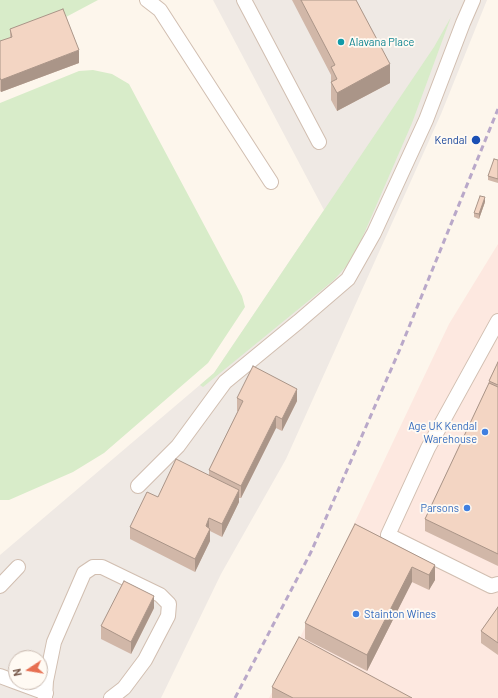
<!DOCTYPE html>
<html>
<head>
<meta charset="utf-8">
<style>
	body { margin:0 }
	#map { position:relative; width:498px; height:698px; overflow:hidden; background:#fdf6ec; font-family:Barlow,sans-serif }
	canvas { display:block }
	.north { position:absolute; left:8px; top:650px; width:40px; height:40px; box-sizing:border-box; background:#fffaf3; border:1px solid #cabbb1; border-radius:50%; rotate:258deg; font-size:11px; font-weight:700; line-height:16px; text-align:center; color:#7a5c4d }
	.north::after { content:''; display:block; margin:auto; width:14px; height:18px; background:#e76f51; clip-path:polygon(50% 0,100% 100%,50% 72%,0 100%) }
</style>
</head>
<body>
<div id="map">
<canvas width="498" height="698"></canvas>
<div class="north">N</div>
</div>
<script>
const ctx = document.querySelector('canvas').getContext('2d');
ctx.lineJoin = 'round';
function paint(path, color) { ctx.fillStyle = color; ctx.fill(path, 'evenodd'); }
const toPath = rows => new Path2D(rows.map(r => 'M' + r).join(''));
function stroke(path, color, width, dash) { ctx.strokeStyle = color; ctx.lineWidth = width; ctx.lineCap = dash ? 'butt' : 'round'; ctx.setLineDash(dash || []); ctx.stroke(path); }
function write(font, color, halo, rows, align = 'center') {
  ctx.font = font + ' Barlow,sans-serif'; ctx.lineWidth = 3.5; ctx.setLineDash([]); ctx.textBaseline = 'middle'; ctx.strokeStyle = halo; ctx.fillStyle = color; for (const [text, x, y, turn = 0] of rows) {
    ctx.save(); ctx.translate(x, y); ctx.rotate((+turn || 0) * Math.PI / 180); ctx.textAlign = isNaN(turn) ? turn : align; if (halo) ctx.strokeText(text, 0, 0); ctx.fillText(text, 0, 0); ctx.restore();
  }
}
paint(toPath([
	[498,244,498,698,269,698,297,644,449,324]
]), '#fde8e0');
paint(toPath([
	[213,0,487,0,441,114,286,459,221,574,161,698,0,698,0,555,214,373,324,210],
	[16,658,40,658,40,682,16,682]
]), '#efe9e4');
paint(toPath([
	[0,0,98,0,66,17,0,46],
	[451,17,412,123,360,243,350,262,334,280,203,387,200,385,214,373,434,47],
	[93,70,112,74,129,84,242,296,245,307,208,363,104,453,73,472,9,500,0,500,0,103,79,71]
]), '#d8ecc9');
const service = toPath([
	[147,0,160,10,271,182],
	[244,0,319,142],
	[498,321,428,448,388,535,491,586,498,584],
	[138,486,178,446,225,382,298,322,348,279,374,233,426,120,463,23,473,0],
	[0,586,18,567],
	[0,676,16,682],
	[16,682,46,693],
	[45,698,46,681,54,642,84,573,93,567,102,567,160,595,169,604,168,616,145,660,124,688,111,698]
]);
stroke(service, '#d1beb0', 16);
stroke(service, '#fff', 14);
stroke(toPath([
	[235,698,311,552,400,349,498,109]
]), '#b9a8c9', 3, [6, 4]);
paint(toPath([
	[292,0,356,0,390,83,337,111,331,100,331,75],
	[10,29,79,63,1,92,0,91,0,41,10,38],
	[498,160,498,183,488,180,488,176],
	[485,202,479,219,474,217,474,213],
	[498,362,498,566,425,531,425,519,489,383,489,381],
	[237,398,297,401,282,431,276,428,241,498,239,498,239,502,222,537,210,531,210,541,195,572,130,539,130,527,158,497,209,475,209,470,238,411,237,411],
	[355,524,435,565,435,580,429,590,412,582,367,671,305,639,305,623],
	[498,607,498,655,481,643,481,631],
	[154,608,131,654,101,639,101,626],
	[272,687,412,698,272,698]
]), '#d1b7a8');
paint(toPath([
	[79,50,79,63,1,92,1,80],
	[390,64,390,83,337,111,337,93],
	[485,197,485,202,479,219,479,214],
	[297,389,297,401,282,431,282,419],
	[276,416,276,428,241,498,241,486],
	[239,490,239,502,222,537,222,524],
	[209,518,209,531,210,529,210,541,195,572,195,559,206,526],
	[435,565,435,580,429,590,429,575],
	[412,567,412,582,367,671,367,655],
	[154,596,154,608,131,654,131,642]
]), '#aa9588');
const building = toPath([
	[301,0,356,0,390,64,337,93,331,82,337,79,331,67,335,65,301,0],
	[63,9,79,50,1,80,0,78,0,41,12,37,10,29,63,9],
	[494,159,498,160,498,179,488,176,494,159],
	[480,196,485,197,479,214,474,213,480,196],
	[498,362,498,385,489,381,498,362],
	[253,366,297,389,282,419,276,416,241,486,209,470,243,401,237,398,253,366],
	[489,383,498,387,498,554,425,519,489,383],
	[176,459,239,490,222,524,209,518,206,526,210,529,195,559,130,527,147,492,158,497,176,459],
	[355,524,435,565,429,575,412,567,367,655,305,623,355,524],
	[124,581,154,596,131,642,101,626,124,581],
	[498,607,498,643,481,631,498,607],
	[299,637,412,698,293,698,272,687,299,637]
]);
paint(building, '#f3d5c3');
stroke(building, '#aa9588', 1);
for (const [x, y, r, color] of [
	[341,42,4,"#0f9aa8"],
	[476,140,5,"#1a4fb4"],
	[485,432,4,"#3f7fe0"],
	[467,508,4,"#3f7fe0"],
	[356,614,4,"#3f7fe0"]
]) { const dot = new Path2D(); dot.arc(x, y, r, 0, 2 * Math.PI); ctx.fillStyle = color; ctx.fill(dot); stroke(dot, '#fffaf3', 1.5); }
write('11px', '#0d838f', '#fffaf3', [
	["Alavana Place",349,42]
], 'left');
write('11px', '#164399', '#fffaf3', [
	["Kendal",467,140]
], 'right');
write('11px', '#366cbe', '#fffaf3', [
	["Age UK Kendal",477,426],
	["Warehouse",477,439],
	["Parsons",459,508],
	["Stainton Wines",364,614,"left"]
], 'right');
</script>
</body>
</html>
